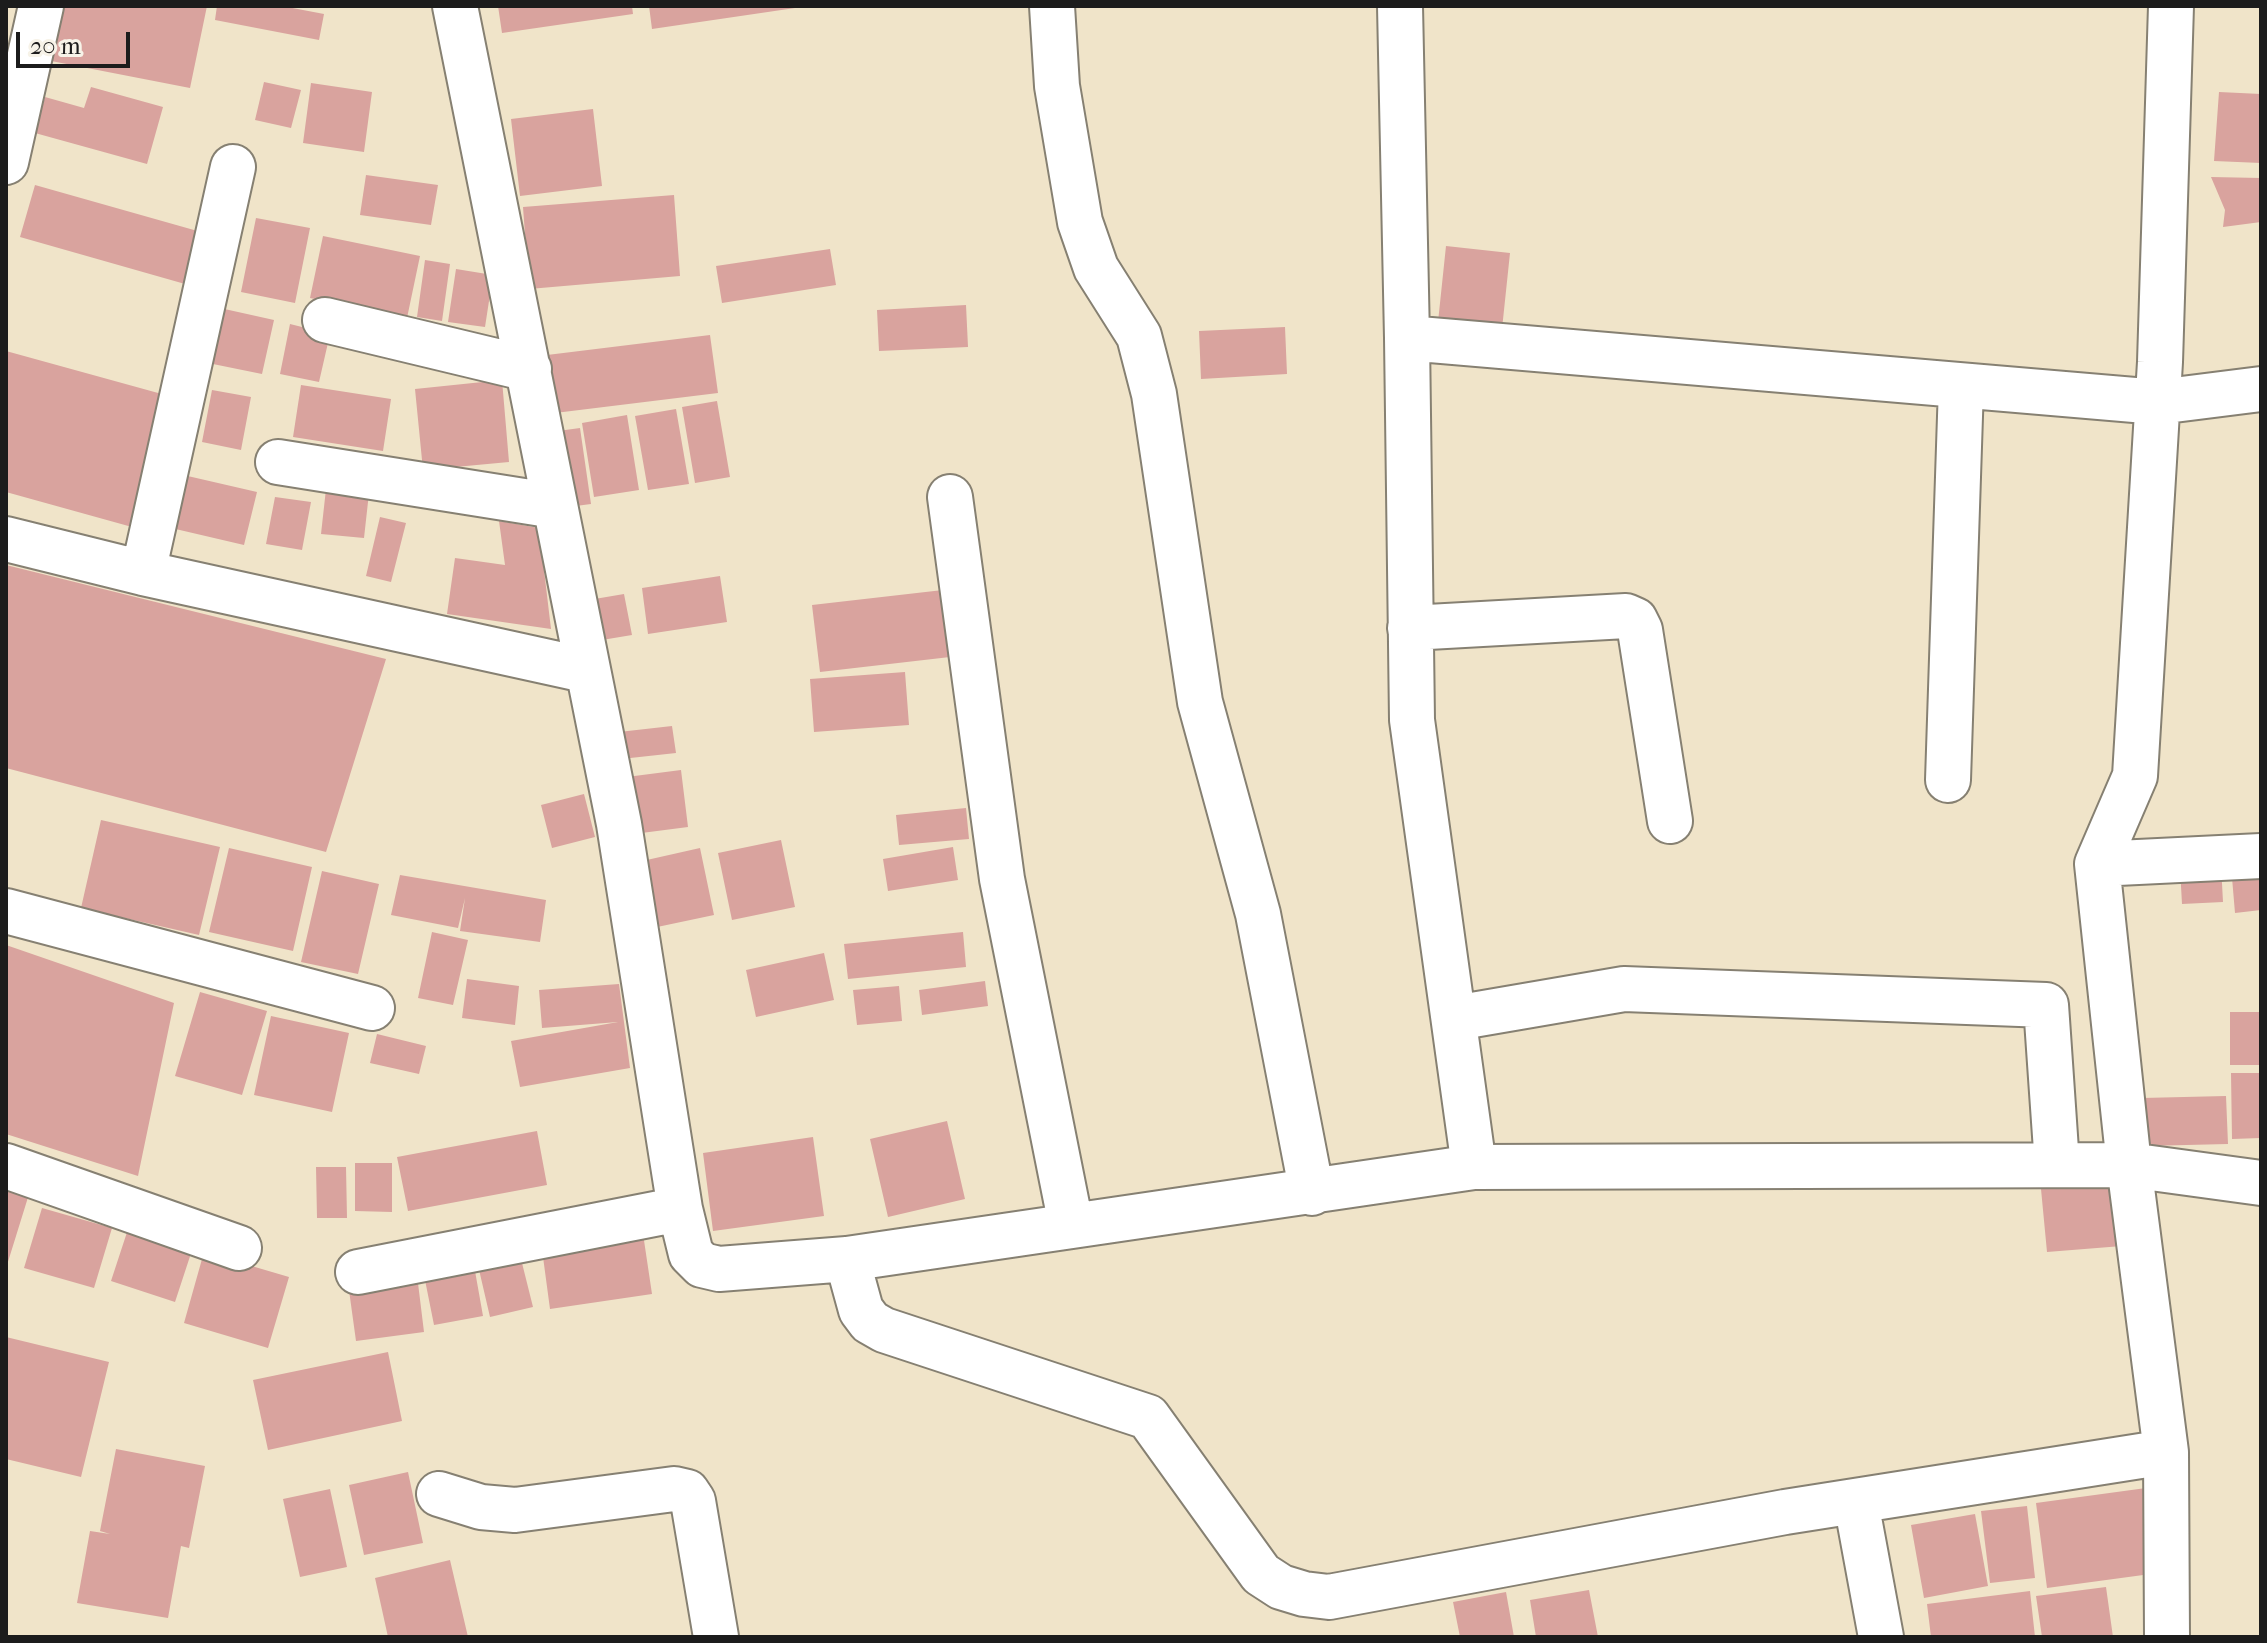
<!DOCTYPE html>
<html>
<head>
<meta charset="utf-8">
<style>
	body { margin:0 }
	#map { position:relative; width:2267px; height:1643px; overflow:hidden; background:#f0e4c9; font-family:"IM FELL French Canon",serif }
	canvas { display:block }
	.frame { position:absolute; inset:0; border:8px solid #1c1c1c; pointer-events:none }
	.scale { position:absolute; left:16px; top:32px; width:114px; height:36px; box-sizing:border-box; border:4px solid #1c1c1c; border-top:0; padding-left:10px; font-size:24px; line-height:28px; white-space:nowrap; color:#1c1c1c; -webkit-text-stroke:6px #f7f3e8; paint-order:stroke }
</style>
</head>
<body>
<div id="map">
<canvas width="2267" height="1643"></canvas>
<div class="frame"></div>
<div class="scale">20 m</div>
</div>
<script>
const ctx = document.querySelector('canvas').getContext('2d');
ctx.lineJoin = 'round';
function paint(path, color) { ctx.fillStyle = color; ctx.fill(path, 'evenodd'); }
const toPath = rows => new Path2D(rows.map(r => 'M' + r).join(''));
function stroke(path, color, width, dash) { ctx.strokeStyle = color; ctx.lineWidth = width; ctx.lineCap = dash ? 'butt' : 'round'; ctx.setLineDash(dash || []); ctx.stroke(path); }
paint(toPath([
	[51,6,207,6,190,88,41,59],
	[217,6,282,6,324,14,319,40,215,20],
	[498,6,632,6,633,14,502,33],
	[649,6,795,6,795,8,652,29],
	[264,82,301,90,291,128,255,120],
	[311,83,372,92,364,152,303,143],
	[91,87,163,107,147,164,35,133,45,97,84,108],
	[2219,92,2261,94,2261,163,2214,161],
	[593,109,602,186,520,196,511,119],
	[366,175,438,185,431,225,360,215],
	[2211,177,2261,178,2261,222,2223,227,2225,210],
	[35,185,201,232,185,284,20,237],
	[674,195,680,276,529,289,523,207],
	[256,218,310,228,295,303,241,292],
	[323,236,420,256,407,318,310,298],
	[1446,246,1510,253,1502,329,1438,322],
	[830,249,836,285,722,303,716,266],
	[425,260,450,264,442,321,417,317],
	[456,269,493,275,485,327,448,322],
	[966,305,968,347,879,351,877,310],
	[220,308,274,320,262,374,208,363],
	[290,324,330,334,319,382,280,374],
	[1285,327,1287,374,1201,379,1199,331],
	[710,335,718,393,555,413,547,355],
	[6,351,169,396,132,527,6,492],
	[502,380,509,462,423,470,415,389],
	[301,385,391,399,383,451,293,437],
	[212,390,251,397,241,450,202,442],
	[717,401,730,477,695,483,682,407],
	[676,409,689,484,648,490,635,416],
	[627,415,639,490,594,497,582,423],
	[580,428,591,504,568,507,558,431],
	[179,474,257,492,244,545,167,527],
	[326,489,369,493,364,538,321,534],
	[275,497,311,502,302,550,266,544],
	[380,517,406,523,391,582,366,576],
	[499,521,539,528,551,629,447,614,455,558,505,565],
	[6,565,386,659,326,852,6,768],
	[720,576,727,622,648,634,642,588],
	[943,590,950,657,820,672,812,605],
	[624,594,632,635,584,643,577,602],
	[905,672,909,725,814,732,810,679],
	[672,726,676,753,612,760,610,733],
	[681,770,688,827,626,835,619,778],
	[584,794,595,837,552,848,541,805],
	[966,808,969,839,899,845,896,815],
	[101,820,220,847,199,935,81,908],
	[781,840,795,907,732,920,718,853],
	[953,847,958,880,888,891,883,859],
	[229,848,312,867,293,951,209,932],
	[700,848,714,915,643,930,629,864],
	[2261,863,2261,910,2235,913,2231,866],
	[2221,865,2223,902,2182,904,2180,868],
	[322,871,379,884,358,974,301,962],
	[400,875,546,900,540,942,460,931,465,898,458,928,391,915],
	[432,932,468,940,453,1005,418,998],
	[963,932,966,967,848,979,844,944],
	[6,945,174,1003,138,1176,6,1134],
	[824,953,834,1000,756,1017,746,970],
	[467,979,519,986,515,1025,462,1018],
	[985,981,988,1006,922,1015,919,990],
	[619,984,630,1068,520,1087,511,1041,618,1022,542,1028,539,990],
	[899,986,902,1021,857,1025,853,990],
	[200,992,267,1011,242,1095,175,1076],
	[2230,1012,2261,1012,2261,1065,2230,1065],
	[271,1016,349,1033,332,1112,254,1095],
	[377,1034,426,1046,419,1074,370,1063],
	[2231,1073,2261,1073,2261,1138,2232,1139],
	[2226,1096,2228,1144,2144,1146,2142,1098],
	[947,1121,965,1199,888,1217,870,1139],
	[537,1131,547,1185,408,1211,397,1157],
	[813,1137,824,1216,713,1231,703,1153],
	[355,1163,392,1163,392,1212,355,1211],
	[316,1167,346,1167,347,1218,317,1218],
	[6,1169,34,1178,7,1265,6,1265],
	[2117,1183,2122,1246,2047,1252,2041,1189],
	[42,1208,112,1228,94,1288,24,1268],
	[132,1217,196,1238,175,1302,111,1281],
	[642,1227,652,1294,550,1309,541,1242],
	[519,1251,533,1307,490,1317,477,1261],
	[204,1252,289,1277,268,1348,184,1323],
	[475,1271,483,1316,434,1325,425,1280],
	[417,1275,424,1332,356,1341,348,1283],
	[6,1337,109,1362,81,1477,6,1459],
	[388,1352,402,1421,268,1450,253,1380],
	[116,1449,205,1466,189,1548,181,1546,168,1618,77,1603,90,1531,110,1534,100,1531],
	[408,1472,423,1543,364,1555,349,1485],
	[2146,1488,2158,1573,2047,1588,2036,1503],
	[330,1489,347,1567,300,1577,283,1499],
	[2027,1506,2035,1578,1990,1583,1981,1511],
	[1975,1514,1988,1586,1924,1598,1911,1525],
	[450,1560,468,1637,388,1637,375,1578],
	[2106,1587,2113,1637,2042,1637,2036,1596],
	[1589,1590,1598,1637,1536,1637,1530,1600],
	[2030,1591,2035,1637,1931,1637,1927,1604],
	[1506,1592,1514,1637,1460,1637,1453,1602]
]), '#d9a39e');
const minor = toPath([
	[455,6,619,824,680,1209,691,1254,702,1265,719,1269,847,1259,1474,1167],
	[1052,6,1057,86,1080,222,1096,268,1139,336,1154,394,1200,702,1258,914,1312,1193],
	[1400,6,1407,338,2158,402,2261,389],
	[2171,6,2160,362,2135,776,2097,864,2261,856],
	[325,320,529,369],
	[1407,338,1412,720,1474,1167,2129,1165,2261,1183],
	[278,462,555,506],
	[950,497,1002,879,1071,1225],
	[6,539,143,573,585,670],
	[143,573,233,167],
	[1410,628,1626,616,1635,620,1640,630,1670,821],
	[1948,780,1961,386],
	[6,911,372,1008],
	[1455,1018,1624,989,2046,1005,2057,1165],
	[6,1166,239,1248],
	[847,1259,861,1310,870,1322,884,1330,1148,1417,1261,1574,1281,1587,1304,1594,1329,1597,1785,1512,2166,1452,2129,1165,2097,864],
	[358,1272,680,1209],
	[2166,1452,2167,1637],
	[439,1494,481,1507,515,1510,674,1489,687,1492,693,1501,716,1637],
	[1856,1502,1881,1637]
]);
const highway = toPath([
	[6,162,41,6]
]);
stroke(minor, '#868072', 48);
stroke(highway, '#868072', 48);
stroke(minor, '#fff', 44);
stroke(highway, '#fff', 44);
</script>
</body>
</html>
